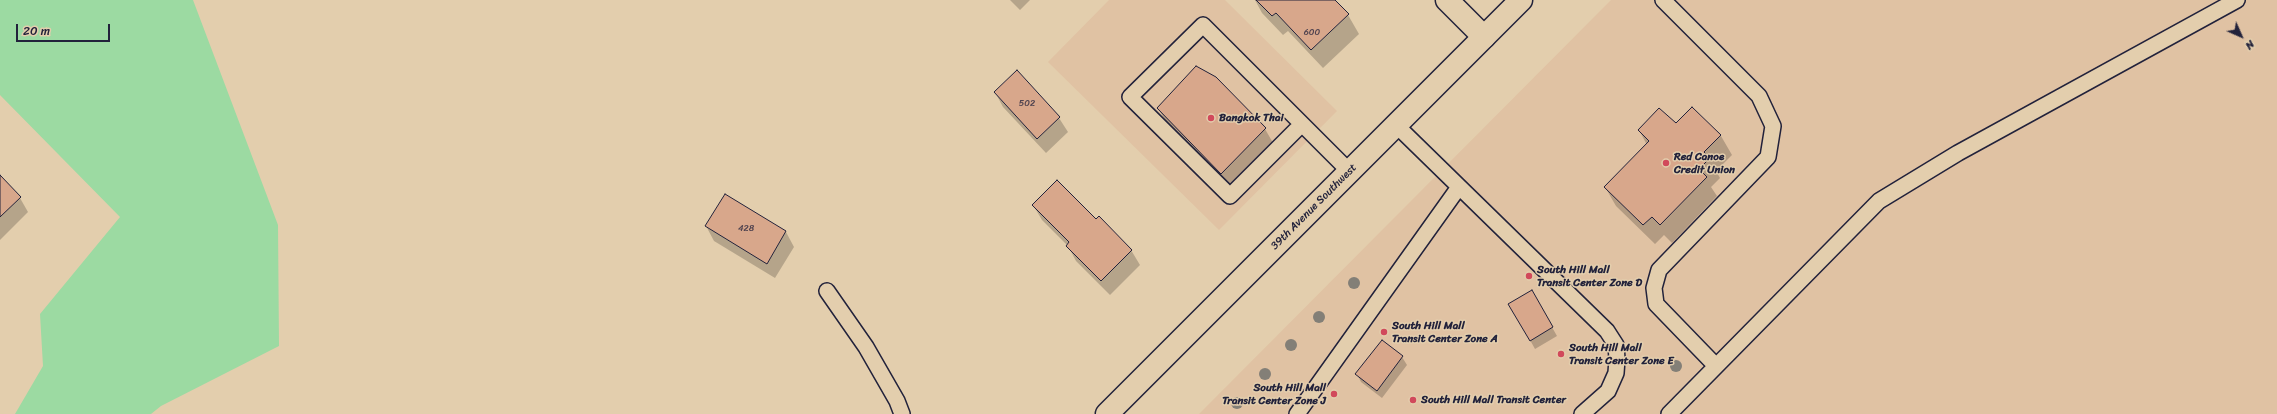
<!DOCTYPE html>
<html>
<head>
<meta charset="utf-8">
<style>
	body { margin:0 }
	#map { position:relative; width:2277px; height:414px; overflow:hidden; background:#e3cead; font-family:Sriracha,sans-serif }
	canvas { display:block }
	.north { position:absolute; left:2221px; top:16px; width:40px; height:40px; -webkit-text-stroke:3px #e3cead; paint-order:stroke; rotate:135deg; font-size:11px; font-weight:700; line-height:16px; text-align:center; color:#22223b }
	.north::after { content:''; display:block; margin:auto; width:14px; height:18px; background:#22223b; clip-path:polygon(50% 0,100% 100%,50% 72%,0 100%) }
	.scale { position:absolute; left:16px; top:24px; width:94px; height:18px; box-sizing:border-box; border:2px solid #22223b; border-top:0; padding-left:5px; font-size:12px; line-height:14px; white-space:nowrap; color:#22223b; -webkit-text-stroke:3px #e3cead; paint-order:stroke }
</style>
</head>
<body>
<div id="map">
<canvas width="2277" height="414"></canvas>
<div class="north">N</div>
<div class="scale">20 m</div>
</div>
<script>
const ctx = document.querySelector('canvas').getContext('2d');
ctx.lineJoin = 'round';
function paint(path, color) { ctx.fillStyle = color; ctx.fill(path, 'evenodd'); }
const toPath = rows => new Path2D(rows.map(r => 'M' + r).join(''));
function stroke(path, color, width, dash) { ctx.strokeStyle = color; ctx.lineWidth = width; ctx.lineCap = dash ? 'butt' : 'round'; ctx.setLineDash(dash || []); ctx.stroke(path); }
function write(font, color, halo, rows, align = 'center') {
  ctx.font = font + ' Sriracha,sans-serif'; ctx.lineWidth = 3; ctx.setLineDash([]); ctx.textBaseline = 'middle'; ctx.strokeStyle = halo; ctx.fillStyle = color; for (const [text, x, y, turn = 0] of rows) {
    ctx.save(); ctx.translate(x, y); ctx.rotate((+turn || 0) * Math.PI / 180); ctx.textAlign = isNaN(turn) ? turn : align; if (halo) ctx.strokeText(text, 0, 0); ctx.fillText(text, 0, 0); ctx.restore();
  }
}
paint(toPath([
	[1109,0,1225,0,1337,111,1219,230,1048,62],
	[1611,0,2277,0,2277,414,1199,414]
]), '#e0c2a3');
paint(toPath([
	[0,0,193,0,278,225,279,346,161,406,151,414,15,414,43,366,40,314,120,217,0,95]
]), '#9cdaa2');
paint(toPath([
	[1010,0,1030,0,1020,10],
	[1255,0,1334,0,1348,15,1359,34,1323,68,1288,31,1283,35,1262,13],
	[1017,72,1059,118,1068,132,1046,153,1003,107,995,92],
	[1215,78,1265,129,1276,148,1233,192,1169,127,1158,108],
	[1692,108,1721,136,1732,155,1716,171,1720,178,1711,187,1717,196,1672,243,1664,235,1655,244,1616,206,1605,187,1647,145,1639,130,1676,125],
	[0,177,20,198,28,212,0,240],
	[725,195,786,232,794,247,775,278,714,241,706,226],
	[1033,205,1096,220,1131,250,1140,265,1110,295,1076,261,1068,246,1042,220],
	[1532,292,1557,336,1535,349,1510,304],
	[1382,341,1402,357,1407,365,1382,398,1361,382,1357,374]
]), '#0003');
const building = toPath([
	[1256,0,1335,0,1349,14,1311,50,1276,13,1272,16,1256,0],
	[1196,66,1216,77,1266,128,1221,174,1157,108,1196,66],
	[1017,70,1060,117,1037,139,994,92,1017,70],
	[1692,107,1721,135,1704,152,1710,158,1699,169,1707,177,1660,225,1652,217,1643,225,1604,187,1649,141,1638,130,1659,108,1676,123,1692,107],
	[0,175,21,197,0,217,0,175],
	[1057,180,1096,219,1099,216,1132,250,1101,281,1066,246,1069,242,1032,205,1057,180],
	[725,194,786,231,767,264,705,226,725,194],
	[1532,290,1553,327,1530,341,1508,304,1532,290],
	[1382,340,1403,356,1377,391,1355,374,1382,340]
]);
paint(building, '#d8a78b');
stroke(building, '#22223b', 1);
const lane = toPath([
	[1663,0,1759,96,1773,126,1768,157,1659,270,1654,288,1656,304,1716,366],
	[1203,25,1302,124,1230,196,1130,97,1203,25],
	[1302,124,1350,172],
	[1396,125,1607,331,1616,345,1617,359,1616,373,1608,391,1582,414],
	[827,291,866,347,897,401,902,414],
	[1297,414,1459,187],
	[1669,414,1879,201,1958,153,2237,0]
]);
const street = toPath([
	[1447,0,1484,37]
]);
const secondary = toPath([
	[1107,414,1521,0]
]);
stroke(lane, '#22223b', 18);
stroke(street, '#22223b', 25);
stroke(secondary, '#22223b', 25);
stroke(lane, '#e3cead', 15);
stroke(street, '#e3cead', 22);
stroke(secondary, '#e3cead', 22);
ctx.fillStyle = '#837f77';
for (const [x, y] of [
	[1354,283],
	[1319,317],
	[1291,345],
	[1676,366],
	[1265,374],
	[1237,403]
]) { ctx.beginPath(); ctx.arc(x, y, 6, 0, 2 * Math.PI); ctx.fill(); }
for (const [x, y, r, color] of [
	[1211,118,4,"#d1495b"],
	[1666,163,4,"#d1495b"],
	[1529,276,4,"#d1495b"],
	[1384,332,4,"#d1495b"],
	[1561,354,4,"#d1495b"],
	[1334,394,4,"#d1495b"],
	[1413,400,4,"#d1495b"]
]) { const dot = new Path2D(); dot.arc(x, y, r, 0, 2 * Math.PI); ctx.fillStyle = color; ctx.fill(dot); stroke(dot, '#e3cead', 1.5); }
write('9px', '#50434f', null, [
	["600",1312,33],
	["502",1027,104],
	["428",746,229]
]);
write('bold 11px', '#22223b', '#e3cead', [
	["Bangkok Thai",1219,118],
	["Red Canoe",1674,157],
	["Credit Union",1674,170],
	["South Hill Mall",1537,270],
	["Transit Center Zone D",1537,283],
	["South Hill Mall",1392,326],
	["Transit Center Zone A",1392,339],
	["South Hill Mall",1569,348],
	["Transit Center Zone E",1569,361],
	["South Hill Mall",1326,388,"right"],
	["Transit Center Zone J",1326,401,"right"],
	["South Hill Mall Transit Center",1421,400]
], 'left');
write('11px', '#22223b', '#e3cead', [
	["39th Avenue Southwest",1314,207,-45]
]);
</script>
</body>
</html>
